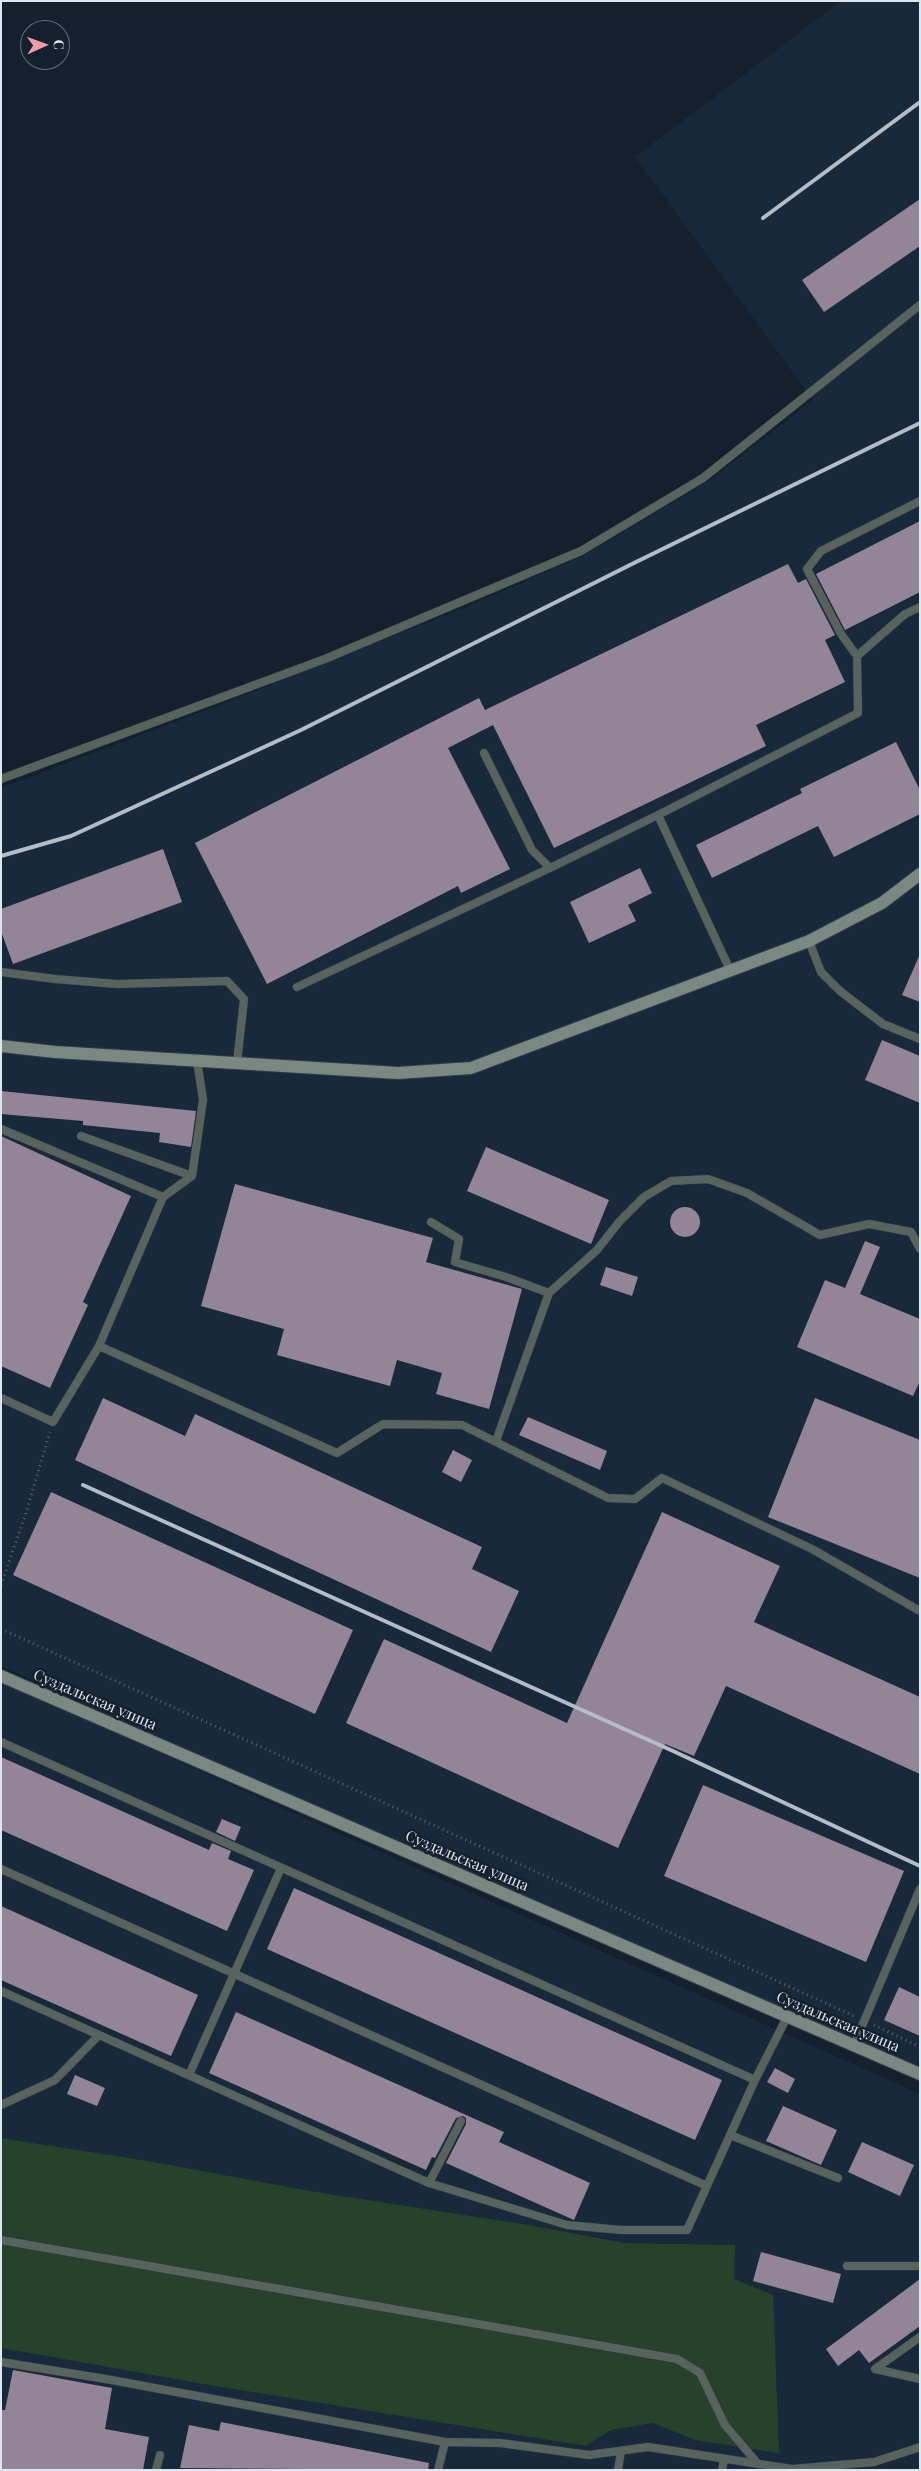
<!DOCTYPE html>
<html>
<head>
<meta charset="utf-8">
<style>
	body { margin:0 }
	#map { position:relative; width:921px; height:2471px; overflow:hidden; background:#14202e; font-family:"Playfair Display",serif }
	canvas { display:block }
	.frame { position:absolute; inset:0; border:2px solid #dee6f0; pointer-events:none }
	.north { position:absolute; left:20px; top:20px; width:50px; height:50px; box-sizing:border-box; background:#14202e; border:1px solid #656f7c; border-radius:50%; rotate:88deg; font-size:14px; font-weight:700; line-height:20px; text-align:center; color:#dee6f0 }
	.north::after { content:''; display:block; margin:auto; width:18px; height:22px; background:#f39aa9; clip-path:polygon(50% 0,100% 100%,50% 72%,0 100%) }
</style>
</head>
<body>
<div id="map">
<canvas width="921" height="2471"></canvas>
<div class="frame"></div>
<div class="north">С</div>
</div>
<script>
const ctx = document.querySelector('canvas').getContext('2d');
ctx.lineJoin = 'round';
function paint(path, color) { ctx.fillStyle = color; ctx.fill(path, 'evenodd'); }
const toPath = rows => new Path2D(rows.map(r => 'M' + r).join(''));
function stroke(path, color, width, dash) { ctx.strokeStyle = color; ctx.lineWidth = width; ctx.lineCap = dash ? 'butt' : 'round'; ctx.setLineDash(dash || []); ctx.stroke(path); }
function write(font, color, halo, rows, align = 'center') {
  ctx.font = font + ' "Playfair Display",serif'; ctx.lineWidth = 5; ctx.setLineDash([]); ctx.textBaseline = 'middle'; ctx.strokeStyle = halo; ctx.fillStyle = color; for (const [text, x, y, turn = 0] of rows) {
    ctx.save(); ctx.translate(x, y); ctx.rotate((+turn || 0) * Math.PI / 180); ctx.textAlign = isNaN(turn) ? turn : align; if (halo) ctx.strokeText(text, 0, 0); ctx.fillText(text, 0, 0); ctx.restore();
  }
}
paint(toPath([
	[841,1,920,1,920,2081,1,1666,1,788,220,705,466,607,583,556,707,482,813,400,635,157],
	[1,1682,920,2094,920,2470,1,2470,1,2348,209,2385,586,2446,611,2430,653,2423,695,2440,734,2279,735,2245,625,2243,529,2225,310,2191,154,2162,1,2138]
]), '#19293c');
paint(toPath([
	[1,2138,154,2162,310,2191,529,2225,625,2243,735,2245,734,2279,773,2295,779,2453,695,2440,653,2423,611,2430,586,2446,209,2385,1,2348]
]), '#27422a');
paint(toPath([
	[920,199,920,246,824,312,802,280],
	[920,521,920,592,845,630,816,574],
	[788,564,798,583,806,579,835,635,825,640,845,682,756,725,766,746,554,848,493,725,448,748,510,869,461,893,458,886,267,984,195,843,479,698,485,710],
	[896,742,920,790,920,814,834,857,818,826,712,878,696,845,802,793,800,789],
	[163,849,182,902,13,964,1,931,1,909],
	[640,868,652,893,628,905,636,921,589,943,570,902],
	[920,954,920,1002,902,995],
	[882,1040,920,1056,920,1103,865,1080],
	[1,1091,196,1111,191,1147,159,1142,160,1133,83,1125,83,1121,1,1114],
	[1,1136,131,1196,83,1302,88,1305,50,1388,1,1366],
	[486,1147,609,1200,591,1244,467,1191],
	[235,1184,433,1238,426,1262,522,1289,489,1409,436,1394,442,1373,397,1360,390,1386,277,1355,284,1329,201,1306],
	'670 1222a15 15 0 1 1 30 0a15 15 0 1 1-30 0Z',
	[865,1241,880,1247,860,1294,920,1319,920,1381,913,1396,797,1347,825,1280,845,1288],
	[606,1267,638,1277,632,1296,600,1285],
	[103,1398,185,1436,195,1414,482,1547,472,1569,519,1591,491,1652,75,1460],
	[815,1398,920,1440,920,1578,768,1517],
	[528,1417,607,1451,600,1470,519,1435],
	[453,1450,472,1460,461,1482,442,1472],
	[51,1492,353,1630,315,1714,13,1575],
	[662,1512,780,1566,754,1622,920,1697,920,1774,726,1686,694,1756,665,1744,618,1848,346,1723,384,1639,567,1723],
	[1,1757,209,1850,212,1843,231,1851,228,1859,254,1870,227,1931,1,1830],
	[703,1785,904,1871,866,1962,664,1876],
	[222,1819,241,1827,235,1841,216,1832],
	[294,1888,722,2080,695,2140,267,1949],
	[1,1906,198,1995,171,2056,1,1980],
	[899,1987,920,1997,920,2036,884,2020],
	[236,2012,504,2132,499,2142,590,2183,574,2220,446,2163,466,2124,466,2118,463,2116,456,2118,435,2158,432,2157,426,2170,209,2073],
	[775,2068,795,2079,788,2093,767,2082],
	[75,2075,105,2088,97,2106,67,2094],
	[783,2106,837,2130,821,2165,766,2141],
	[862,2142,914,2165,900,2196,848,2172],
	[761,2252,841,2274,833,2303,753,2281],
	[920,2279,920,2326,869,2363,859,2350,838,2366,826,2349],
	[13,2370,112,2388,105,2429,149,2437,143,2470,1,2470,1,2410,5,2410],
	[221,2422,429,2463,428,2470,180,2468,189,2425,219,2431]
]), '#938597');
const lane = toPath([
	[857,656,905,614,920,607],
	[484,753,532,850,550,868,658,815],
	[1,779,325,659,581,551,703,478,920,305],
	[809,941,821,972,840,991,883,1024,920,1039],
	[730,970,658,815,858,713,857,656,841,634,807,569,821,551,920,501],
	[1,972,55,979,117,984,227,981,244,999,237,1063],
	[297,987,550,868],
	[1,1129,163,1197],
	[81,1136,192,1176],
	[431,1222,459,1239,455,1262,506,1277,549,1293,496,1441],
	[549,1293,597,1250,619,1222,644,1197,671,1181,708,1179,747,1193,820,1235,869,1224,911,1232,920,1249],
	[99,1346,163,1197,192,1176,203,1100,197,1060],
	[1,1398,53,1422,99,1346,337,1453,383,1424,462,1425,608,1498,635,1499,662,1478,812,1549,920,1611],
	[1,1742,755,2080],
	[1,1869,707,2186],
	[1,1991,429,2183],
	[854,2045,920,1889],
	[189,2075,281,1868],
	[1,2105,55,2080,99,2035],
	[461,2121,429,2183,567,2225,621,2230,687,2230,755,2080,787,2017],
	[730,2135,838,2178],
	[1,2240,677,2359,700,2373,725,2425,758,2464],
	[847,2266,920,2266],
	[920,2337,875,2369,920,2379],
	[1,2362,106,2379,445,2442,500,2443,589,2455,648,2447,792,2469,874,2462,920,2447],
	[156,2470,160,2455],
	[438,2470,445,2442],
	[618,2470,621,2451],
	[722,2470,724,2459]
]);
const secondary = toPath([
	[1,1046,55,1052,398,1073,471,1068,809,941,882,903,920,874],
	[1,1676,920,2074]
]);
stroke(lane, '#303c49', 9);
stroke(secondary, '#303c49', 14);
stroke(toPath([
	[1,1585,25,1516,50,1432],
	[1,1629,854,2016],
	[874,2025,920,2047]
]), '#596470', 3, [1, 4]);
stroke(lane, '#59635e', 8);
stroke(secondary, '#798982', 12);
stroke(toPath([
	[763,218,920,102],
	[1,856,71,836,301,730,636,562,920,423],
	[83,1485,673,1751,920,1866]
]), '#b3bcc7', 4);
write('15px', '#dee6f0', '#14202e', [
	["Суздальская улица",95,1700,23],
	["Суздальская улица",467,1861,23],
	["Суздальская улица",838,2022,23]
]);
</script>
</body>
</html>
